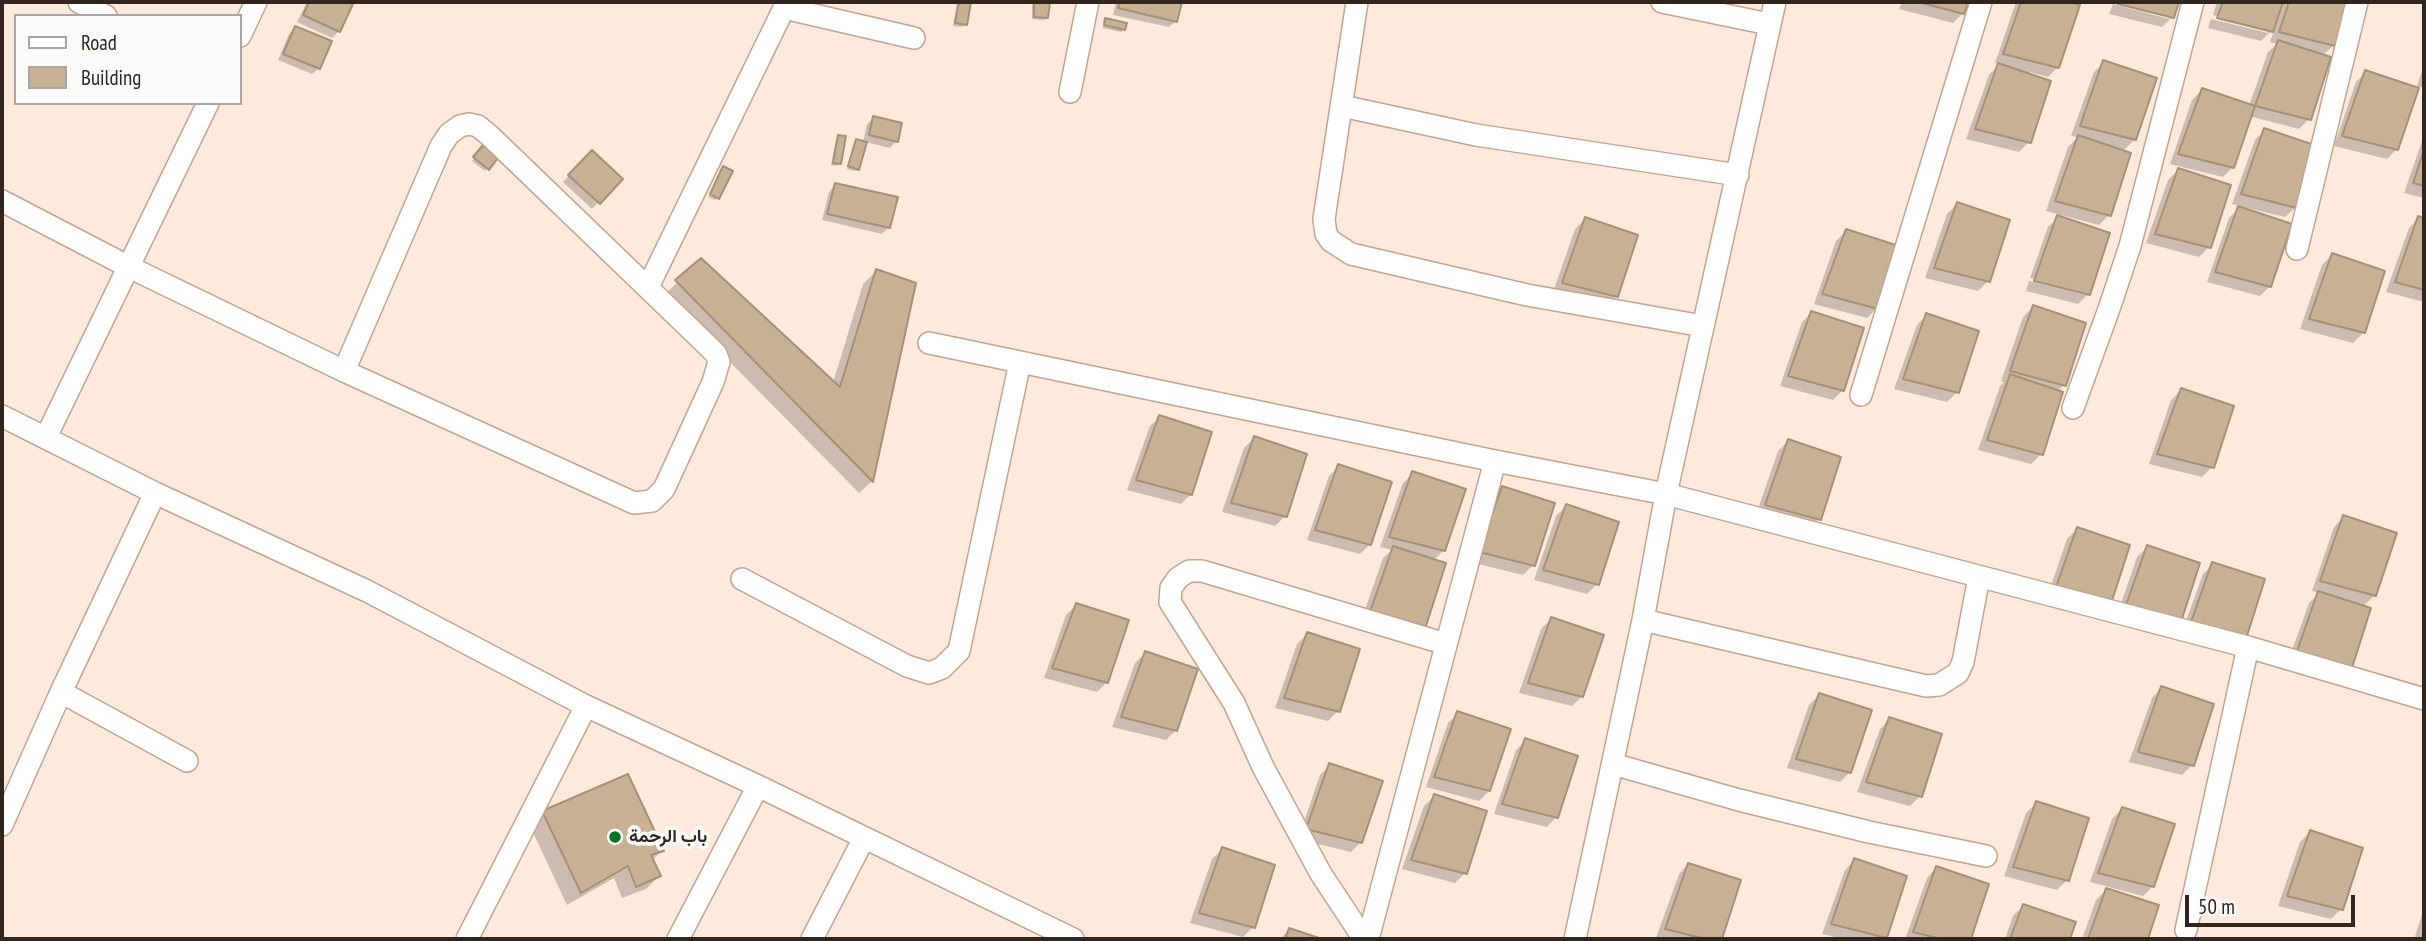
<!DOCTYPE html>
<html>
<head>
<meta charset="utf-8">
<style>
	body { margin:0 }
	#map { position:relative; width:2426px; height:941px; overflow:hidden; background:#feeadd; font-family:"PT Sans Narrow",sans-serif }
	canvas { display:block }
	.frame { position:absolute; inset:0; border:4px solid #31251d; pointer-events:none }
	.legend { position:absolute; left:14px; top:14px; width:228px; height:91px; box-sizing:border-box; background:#fbfbfb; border:2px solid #aaa5a2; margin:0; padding:9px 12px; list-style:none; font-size:21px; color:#31251d }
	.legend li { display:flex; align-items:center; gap:14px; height:35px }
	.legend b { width:35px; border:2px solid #aaa5a2 }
	.scale { position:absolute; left:2185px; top:895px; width:170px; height:32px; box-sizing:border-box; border:4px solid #31251d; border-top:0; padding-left:9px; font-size:21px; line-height:24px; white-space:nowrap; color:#31251d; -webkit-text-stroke:5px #fbfbfb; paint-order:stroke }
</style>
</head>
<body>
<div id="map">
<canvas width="2426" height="941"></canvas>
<div class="frame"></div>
<ul class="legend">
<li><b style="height:9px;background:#fff"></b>Road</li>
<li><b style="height:19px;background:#c8b195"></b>Building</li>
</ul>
<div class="scale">50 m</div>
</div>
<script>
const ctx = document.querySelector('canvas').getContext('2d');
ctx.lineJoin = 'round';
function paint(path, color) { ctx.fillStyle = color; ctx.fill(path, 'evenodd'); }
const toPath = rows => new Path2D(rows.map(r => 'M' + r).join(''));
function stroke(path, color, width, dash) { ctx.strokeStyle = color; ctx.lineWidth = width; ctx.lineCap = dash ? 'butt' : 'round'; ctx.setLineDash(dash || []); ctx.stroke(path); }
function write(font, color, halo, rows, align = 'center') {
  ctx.font = font + ' "PT Sans Narrow",Vazirmatn,sans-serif'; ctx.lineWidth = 7; ctx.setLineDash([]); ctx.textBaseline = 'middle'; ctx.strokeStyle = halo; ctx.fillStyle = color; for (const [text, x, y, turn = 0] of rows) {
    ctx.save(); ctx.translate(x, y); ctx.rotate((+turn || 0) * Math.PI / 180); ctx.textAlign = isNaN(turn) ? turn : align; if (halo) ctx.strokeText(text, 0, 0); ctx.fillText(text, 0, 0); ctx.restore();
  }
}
paint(toPath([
	[307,2,343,2,351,5,339,31,332,38,297,22],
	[957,2,969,2,965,24,962,27,953,26],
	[1116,2,1175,2,1180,3,1176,21,1169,27,1113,15],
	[1902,2,1966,2,1963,13,1953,23,1899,9],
	[2016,2,2064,2,2078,6,2058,67,2048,77,2030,72,2029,142,2019,152,1966,139,1989,75,1999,64,1995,63],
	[2116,2,2177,2,2172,17,2162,27,2109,14,2113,4,2169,19,2169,15],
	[2217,2,2347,2,2333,46,2322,56,2309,119,2299,129,2249,116,2233,167,2223,177,2170,164,2192,100,2202,90,2249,106,2268,52,2277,44,2270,42,2275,27,2261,41,2208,28,2211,19,2268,33,2268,29,2213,15],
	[1035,3,1047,17,1044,20,1032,19,1032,5],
	[1106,20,1124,29,1121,32,1102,28],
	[295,28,319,68,312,74,278,60,289,34],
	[2104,62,2135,139,2122,152,2109,215,2099,225,2061,215,2088,294,2078,304,2026,291,2029,281,2085,295,2085,292,2030,278,2048,227,2060,215,2046,211,2068,147,2078,137,2071,136,2094,72],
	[2424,65,2424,88,2417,86,2397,149,2387,159,2334,146,2356,82,2366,72,2416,89],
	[874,118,896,141,890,148,865,142,857,169,855,171,847,169,854,143,857,141,863,142,867,124],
	[2264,130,2295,208,2285,217,2243,207,2270,286,2260,296,2207,282,2229,218,2241,206,2232,204,2255,140],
	[2424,135,2424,198,2404,193],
	[838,137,839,163,836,166,831,165,836,139],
	[483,148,496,158,485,171,472,161],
	[592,152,621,179,592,209,563,182],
	[2178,170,2209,247,2199,257,2146,243,2168,180],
	[721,171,717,197,715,200,708,197],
	[835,185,889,227,882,234,822,220,829,192],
	[1957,204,1988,281,1978,291,1925,278,1947,214],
	[2419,218,2424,220,2424,302,2386,292,2409,228],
	[1585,219,1616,296,1606,306,1553,292,1575,229],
	[1846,231,1877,308,1867,318,1814,304,1836,241],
	[2332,255,2363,333,2353,343,2300,329,2322,265],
	[701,260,833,383,863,284,876,271,914,284,872,481,859,493,664,295],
	[2033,307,2064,385,2057,392,2041,454,2031,464,1978,450,2000,386,2004,382,2001,381,2023,317],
	[1812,312,1843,390,1833,400,1780,386,1802,322],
	[1927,315,1957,392,1947,402,1894,389,1917,325],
	[2181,390,2212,467,2202,477,2149,464,2171,400],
	[1160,417,1191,494,1181,504,1127,490,1150,426],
	[1254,438,1285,516,1275,526,1222,512,1244,448],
	[1788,441,1819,519,1809,529,1756,515,1778,451],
	[1339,466,1370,544,1360,554,1307,540,1329,476],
	[1413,473,1444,550,1433,561,1424,625,1414,635,1361,621,1383,558,1392,550,1380,547,1403,483],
	[1502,488,1533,565,1523,575,1470,562,1492,498],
	[1566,506,1597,584,1587,594,1534,580,1556,516],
	[2344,517,2375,595,2362,607,2286,667,2309,603,2319,593,2312,591,2334,527],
	[2077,529,2128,546,2045,603,2067,539],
	[2147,547,2198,564,2115,621,2137,557],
	[2213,564,2263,580,2180,637,2203,574],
	[1076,605,1107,682,1097,692,1044,678,1066,615],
	[1551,619,1582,696,1572,706,1519,693,1541,629],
	[1307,634,1338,711,1328,721,1275,708,1297,644],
	[1145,653,1176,730,1166,740,1112,727,1135,663],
	[2162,688,2192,765,2182,775,2129,762,2152,698],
	[1819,695,1850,772,1840,782,1787,768,1809,705],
	[1458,713,1489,791,1479,801,1426,787,1448,723],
	[1890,719,1920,796,1910,806,1857,792,1880,729],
	[1526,740,1556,817,1547,827,1494,814,1516,750],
	[1330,765,1361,842,1351,852,1298,839,1320,775],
	[1434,796,1465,873,1455,883,1402,869,1424,806],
	[2036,803,2067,880,2057,890,2004,876,2026,813],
	[2122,809,2153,886,2143,896,2090,882,2112,819],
	[543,813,662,850,652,861,659,876,646,889,622,898,614,878,567,905,530,826],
	[2310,832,2341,909,2331,919,2278,906,2300,842],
	[1222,849,1253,927,1243,937,1190,923,1212,859],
	[1855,860,1886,937,1884,939,1844,939,1822,934,1845,870],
	[1688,864,1739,881,1720,939,1656,938,1679,874],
	[1936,868,1987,885,1969,939,1905,939,1927,878],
	[2106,890,2157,906,2146,939,2082,939,2096,900],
	[2023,906,2074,923,2068,939,2005,939,2013,916],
	[2424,909,2424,939,2414,939],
	[1289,930,1316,939,1280,939]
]), '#0003');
const building = toPath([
	[309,2,347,2,353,4,340,32,303,15,309,2],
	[959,2,971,2,967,25,955,23,959,2],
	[1034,2,1050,2,1048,18,1034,17,1034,2],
	[1120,2,1182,2,1177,22,1118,8,1120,2],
	[1918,2,1968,2,1964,14,1918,2],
	[2021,2,2070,2,2080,5,2059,68,2003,54,2021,2],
	[2119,2,2179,2,2174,18,2118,4,2119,2],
	[2223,2,2283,2,2273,32,2217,18,2223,2],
	[2289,2,2349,2,2335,46,2279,32,2289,2],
	[1105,18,1127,23,1125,30,1104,25,1105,18],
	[295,26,332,41,320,69,283,54,295,26],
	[2278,40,2331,57,2311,120,2255,106,2278,40],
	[2103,60,2157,78,2136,140,2080,126,2103,60],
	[1998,63,2051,81,2031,143,1975,129,1998,63],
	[2365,70,2419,88,2398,150,2342,136,2365,70],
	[2202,88,2255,106,2234,168,2178,154,2202,88],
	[873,116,902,123,898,142,869,135,873,116],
	[2264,128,2317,146,2297,208,2241,194,2264,128],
	[838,135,846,136,841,164,833,163,838,135],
	[2078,135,2131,153,2111,216,2055,201,2078,135],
	[856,139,867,142,859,170,848,166,856,139],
	[483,145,498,158,489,170,473,157,483,145],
	[592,150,623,179,600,204,568,175,592,150],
	[2424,150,2424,186,2413,183,2424,150],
	[723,166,733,171,719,199,710,194,723,166],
	[2178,168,2231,185,2211,248,2155,234,2178,168],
	[835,183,898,197,890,228,827,214,835,183],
	[1957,202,2010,220,1990,282,1934,268,1957,202],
	[2238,206,2292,224,2271,287,2215,272,2238,206],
	[2057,215,2110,233,2090,295,2034,281,2057,215],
	[2418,216,2424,218,2424,290,2395,282,2418,216],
	[1585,217,1638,235,1618,297,1562,283,1585,217],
	[1846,229,1899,246,1878,309,1822,294,1846,229],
	[2332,253,2385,271,2365,333,2309,319,2332,253],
	[701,258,840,387,876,269,916,283,873,482,675,280,701,258],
	[2033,305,2086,323,2066,386,2010,371,2033,305],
	[1811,311,1864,328,1844,391,1788,376,1811,311],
	[1926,313,1979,331,1959,393,1903,379,1926,313],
	[2010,374,2063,392,2043,455,1987,440,2010,374],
	[2181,388,2234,406,2214,468,2157,454,2181,388],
	[1159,415,1212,432,1192,495,1136,480,1159,415],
	[1254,436,1307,454,1287,517,1231,503,1254,436],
	[1788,439,1841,457,1821,520,1765,505,1788,439],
	[1338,464,1392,482,1371,545,1315,530,1338,464],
	[1412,471,1466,489,1445,551,1389,537,1412,471],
	[1502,486,1555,503,1535,566,1479,552,1502,486],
	[1566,504,1619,522,1599,585,1543,570,1566,504],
	[2343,515,2397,533,2376,596,2320,581,2343,515],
	[2077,527,2130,545,2110,607,2054,593,2077,527],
	[2147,545,2200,563,2180,625,2124,611,2147,545],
	[1393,546,1446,563,1426,626,1370,612,1393,546],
	[2212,562,2265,579,2245,642,2189,628,2212,562],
	[2318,591,2371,608,2351,671,2295,657,2318,591],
	[1076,603,1129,620,1108,683,1052,668,1076,603],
	[1551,617,1604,635,1583,697,1528,683,1551,617],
	[1307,632,1360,649,1340,712,1284,698,1307,632],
	[1145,651,1198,669,1177,731,1121,717,1145,651],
	[2161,686,2214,704,2194,766,2138,752,2161,686],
	[1819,693,1872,710,1851,773,1796,759,1819,693],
	[1457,711,1511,729,1490,791,1434,777,1457,711],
	[1889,717,1942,734,1922,797,1866,782,1889,717],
	[1525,738,1578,756,1558,818,1502,804,1525,738],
	[1329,763,1383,781,1362,843,1306,829,1329,763],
	[628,774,664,851,651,855,661,876,636,887,628,866,581,893,542,811,628,774],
	[1434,794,1487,811,1467,874,1411,860,1434,794],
	[2036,801,2089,818,2069,881,2013,867,2036,801],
	[2122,807,2175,824,2154,887,2098,873,2122,807],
	[2310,830,2363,848,2343,910,2287,896,2310,830],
	[1222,847,1275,865,1255,928,1199,913,1222,847],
	[1854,858,1907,876,1887,938,1831,924,1854,858],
	[1688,863,1741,880,1722,939,1706,939,1665,929,1688,863],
	[1936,866,1989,884,1971,939,1941,939,1913,932,1936,866],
	[2106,888,2159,905,2148,939,2088,939,2106,888],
	[2023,904,2076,922,2070,939,2010,939,2023,904],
	[1289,928,1322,939,1285,939,1289,928]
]);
paint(building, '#c8b195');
stroke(building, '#a79176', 2);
const street = toPath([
	[79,2,106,16],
	[1357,2,1324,219,1326,234,1331,241,1351,254,1527,295,1703,326],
	[1662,2,1769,24],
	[784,8,914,38],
	[240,36,256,2],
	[1070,92,1088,2],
	[1342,106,1476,135,1738,175],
	[2,201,129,267,344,371,634,503,652,501,664,489,713,382,719,362,716,354,706,344,490,136,478,126,469,124,460,126,449,134,441,146,344,371],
	[2297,249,2357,2],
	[648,287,787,2],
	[929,343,1495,461,1666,494,2248,647,2424,699],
	[1861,395,1981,2],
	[2073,408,2110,306,2130,246,2193,2],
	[2,416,155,493,367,591,586,706,758,786,1073,939],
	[46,437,208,103],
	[742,579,907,666,929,673,942,668,959,651,1020,362],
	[1643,620,1926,686,1939,685,1958,673,1963,662,1979,577],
	[61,692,187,761],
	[1613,764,1739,800,1869,832,1986,856],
	[2,825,61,692,155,493],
	[2186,930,2248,647],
	[467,939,586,706],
	[678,939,758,786],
	[812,939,864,838],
	[1364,939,1321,874,1263,767,1234,703,1170,602,1171,588,1178,578,1189,571,1202,571,1446,644],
	[1368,939,1495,461],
	[1575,939,1643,620,1666,494,1775,2]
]);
stroke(street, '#c4a491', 24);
stroke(street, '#fff', 21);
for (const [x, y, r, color] of [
	[615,837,7,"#007327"]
]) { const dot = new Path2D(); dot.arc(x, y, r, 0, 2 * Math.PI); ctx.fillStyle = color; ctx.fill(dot); stroke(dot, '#fbfbfb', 2.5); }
write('bold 18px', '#31251d', '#fbfbfb', [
	["باب الرحمة",629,837]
], 'left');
</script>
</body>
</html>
